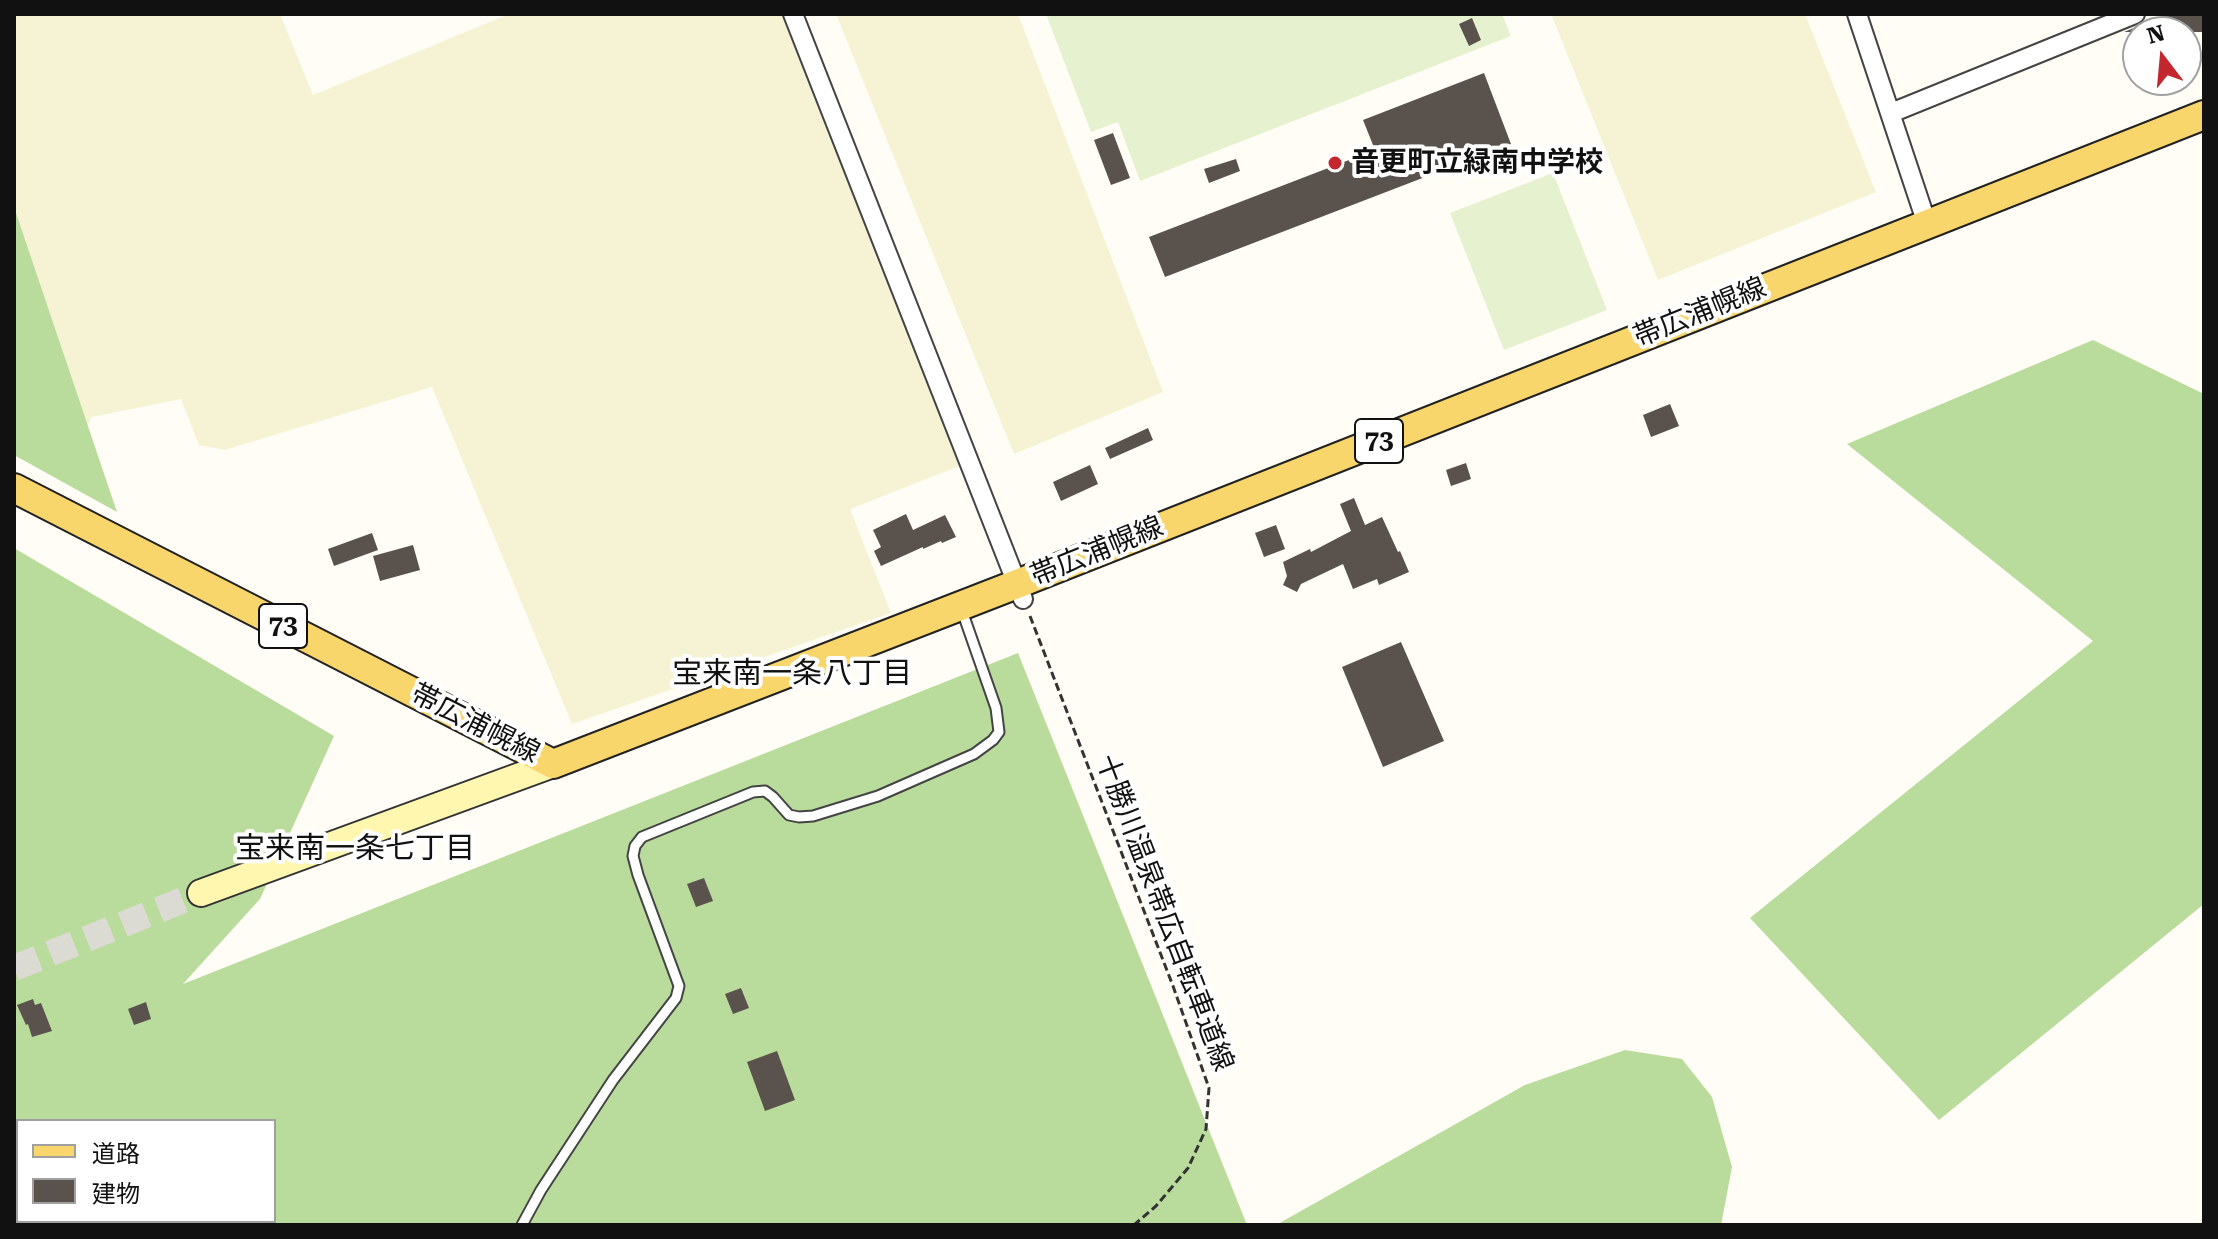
<!DOCTYPE html>
<html>
<head>
<meta charset="utf-8">
<style>
	body { margin:0 }
	#map { position:relative; width:2218px; height:1239px; overflow:hidden; background:#fffdf5; font-family:"Roboto Serif","Noto Sans JP",serif }
	canvas { display:block }
	.frame { position:absolute; inset:0; border:16px solid #111; pointer-events:none }
	.legend { position:absolute; left:16px; top:1119px; width:260px; height:104px; box-sizing:border-box; background:#fff; border:2px solid #a0a0a0; margin:0; padding:10px 14px; list-style:none; font-size:24px; color:#111 }
	.legend li { display:flex; align-items:center; gap:16px; height:40px }
	.legend b { width:40px; border:2px solid #a0a0a0 }
	.north { position:absolute; left:2122px; top:16px; width:80px; height:80px; box-sizing:border-box; background:#fff; border:2px solid #a0a0a0; border-radius:50%; rotate:344deg; font-size:22px; font-weight:700; line-height:32px; text-align:center; color:#111 }
	.north::after { content:''; display:block; margin:auto; width:28px; height:36px; background:#c4262e; clip-path:polygon(50% 0,100% 100%,50% 72%,0 100%) }
</style>
</head>
<body>
<div id="map">
<canvas width="2218" height="1239"></canvas>
<div class="frame"></div>
<ul class="legend">
<li><b style="height:10px;background:#f9d66b"></b>道路</li>
<li><b style="height:22px;background:#5a524d"></b>建物</li>
</ul>
<div class="north">N</div>
</div>
<script>
const ctx = document.querySelector('canvas').getContext('2d');
ctx.lineJoin = 'round';
function paint(path, color) { ctx.fillStyle = color; ctx.fill(path, 'evenodd'); }
const toPath = rows => new Path2D(rows.map(r => 'M' + r).join(''));
function stroke(path, color, width, dash) { ctx.strokeStyle = color; ctx.lineWidth = width; ctx.lineCap = dash ? 'butt' : 'round'; ctx.setLineDash(dash || []); ctx.stroke(path); }
function write(font, color, halo, rows, align = 'center') {
  ctx.font = font + ' "Roboto Serif","Noto Sans JP",serif'; ctx.lineWidth = 8; ctx.setLineDash([]); ctx.textBaseline = 'middle'; ctx.strokeStyle = halo; ctx.fillStyle = color; for (const [text, x, y, turn = 0] of rows) {
    ctx.save(); ctx.translate(x, y); ctx.rotate((+turn || 0) * Math.PI / 180); ctx.textAlign = isNaN(turn) ? turn : align; if (halo) ctx.strokeText(text, 0, 0); ctx.fillText(text, 0, 0); ctx.restore();
  }
}
paint(toPath([
	[14,14,280,14,313,95,509,14,781,14,962,465,850,509,891,613,572,724,432,387,225,450,199,445,181,399,92,417,69,458,14,434],
	[836,14,1018,14,1163,392,1014,454],
	[1551,14,1805,14,1876,192,1658,280]
]), '#f6f3d4');
paint(toPath([
	[14,207,117,512,14,455],
	[2093,340,2204,394,2204,904,1939,1120,1750,918,2093,641,1847,444],
	[14,548,334,736,260,899,183,984,1018,653,1247,1225,14,1225],
	[18,1121,274,1121,274,1221,18,1221],
	[1625,1050,1682,1059,1712,1097,1732,1167,1721,1225,1276,1225,1525,1085]
]), '#b9dc9c');
paint(toPath([
	[1046,14,1502,14,1511,36,1140,181,1118,122,1091,132],
	[1553,173,1607,310,1504,350,1450,213]
]), '#e6f2cf');
paint(toPath([
	[2168,14,2204,14,2204,32,2124,32],
	[1472,18,1481,40,1469,46,1459,24],
	[1484,73,1511,144,1165,277,1149,237,1375,150,1363,120],
	[1113,133,1130,178,1111,185,1094,140],
	[1236,159,1240,171,1209,183,1204,169],
	[1670,404,1679,426,1651,437,1643,415],
	[1148,428,1153,440,1110,459,1105,448],
	[1466,463,1471,479,1451,486,1446,470],
	[1090,465,1098,484,1061,501,1053,482],
	[1354,498,1365,525,1382,517,1398,552,1400,551,1409,572,1379,585,1377,579,1353,589,1343,564,1301,584,1297,592,1283,585,1287,576,1283,562,1310,549,1311,552,1351,531,1340,504],
	[906,514,913,530,945,515,956,537,942,543,941,541,923,549,923,547,881,566,874,551,881,547,873,530],
	[1276,525,1285,549,1264,557,1255,533],
	[372,533,378,550,334,566,328,549],
	[413,545,420,570,380,581,373,556],
	[1401,642,1444,741,1383,767,1342,667],
	[704,878,713,901,696,907,687,884],
	[741,988,749,1008,733,1014,725,994],
	[33,999,35,1005,41,1003,52,1031,32,1037,28,1024,26,1025,17,1005],
	[146,1002,151,1019,134,1025,128,1009],
	[777,1051,795,1100,765,1111,747,1062]
]), '#5a524d');
stroke(toPath([
	[14,968,201,893]
]), '#dbdad3', 26, [26, 13]);
const lane = toPath([
	[522,1225,541,1190,613,1080,676,998,679,986,638,875,633,856,635,846,642,837,753,792,765,791,773,797,789,815,799,817,813,816,878,796,974,754,993,740,999,732,996,708,961,608]
]);
const street = toPath([
	[793,14,1023,599],
	[1857,14,1927,224],
	[1891,113,2135,14]
]);
const secondary = toPath([
	[201,893,553,764]
]);
const primary = toPath([
	[14,488,553,764,1017,584,2204,115]
]);
stroke(lane, '#444', 13);
stroke(street, '#444', 22);
stroke(secondary, '#333', 30);
stroke(primary, '#222', 32);
stroke(toPath([
	[1030,616,1173,986,1209,1088,1206,1129,1188,1168,1156,1206,1134,1225]
]), '#333', 3, [8, 4]);
stroke(lane, '#fff', 9);
stroke(street, '#fff', 18);
stroke(secondary, '#fff6b0', 26);
stroke(primary, '#f9d66b', 28);
for (const [x, y, r, color] of [
	[1335,163,8,"#c4262e"]
]) { const dot = new Path2D(); dot.arc(x, y, r, 0, 2 * Math.PI); ctx.fillStyle = color; ctx.fill(dot); stroke(dot, '#fff', 3); }
for (const [x, y, w] of [
	[1379,441,48],
	[283,626,48]
]) { const box = new Path2D(); box.roundRect(x - w / 2, y - 22, w, 44, 6); ctx.fillStyle = '#fff'; ctx.fill(box); stroke(box, '#111', 2); }
write('bold 26px', '#111', null, [
	["73",1379,441],
	["73",283,626]
]);
write('bold 28px', '#111', '#fff', [
	["音更町立緑南中学校",1351,163]
], 'left');
write('28px', '#111', '#fff', [
	["帯広浦幌線",1700,313,-22],
	["帯広浦幌線",1097,552,-22],
	["帯広浦幌線",475,724,27],
	["十勝川温泉帯広自転車道線",1164,913,69]
]);
write('30px', '#111', '#fff', [
	["宝来南一条八丁目",792,674],
	["宝来南一条七丁目",355,849]
]);
</script>
</body>
</html>
